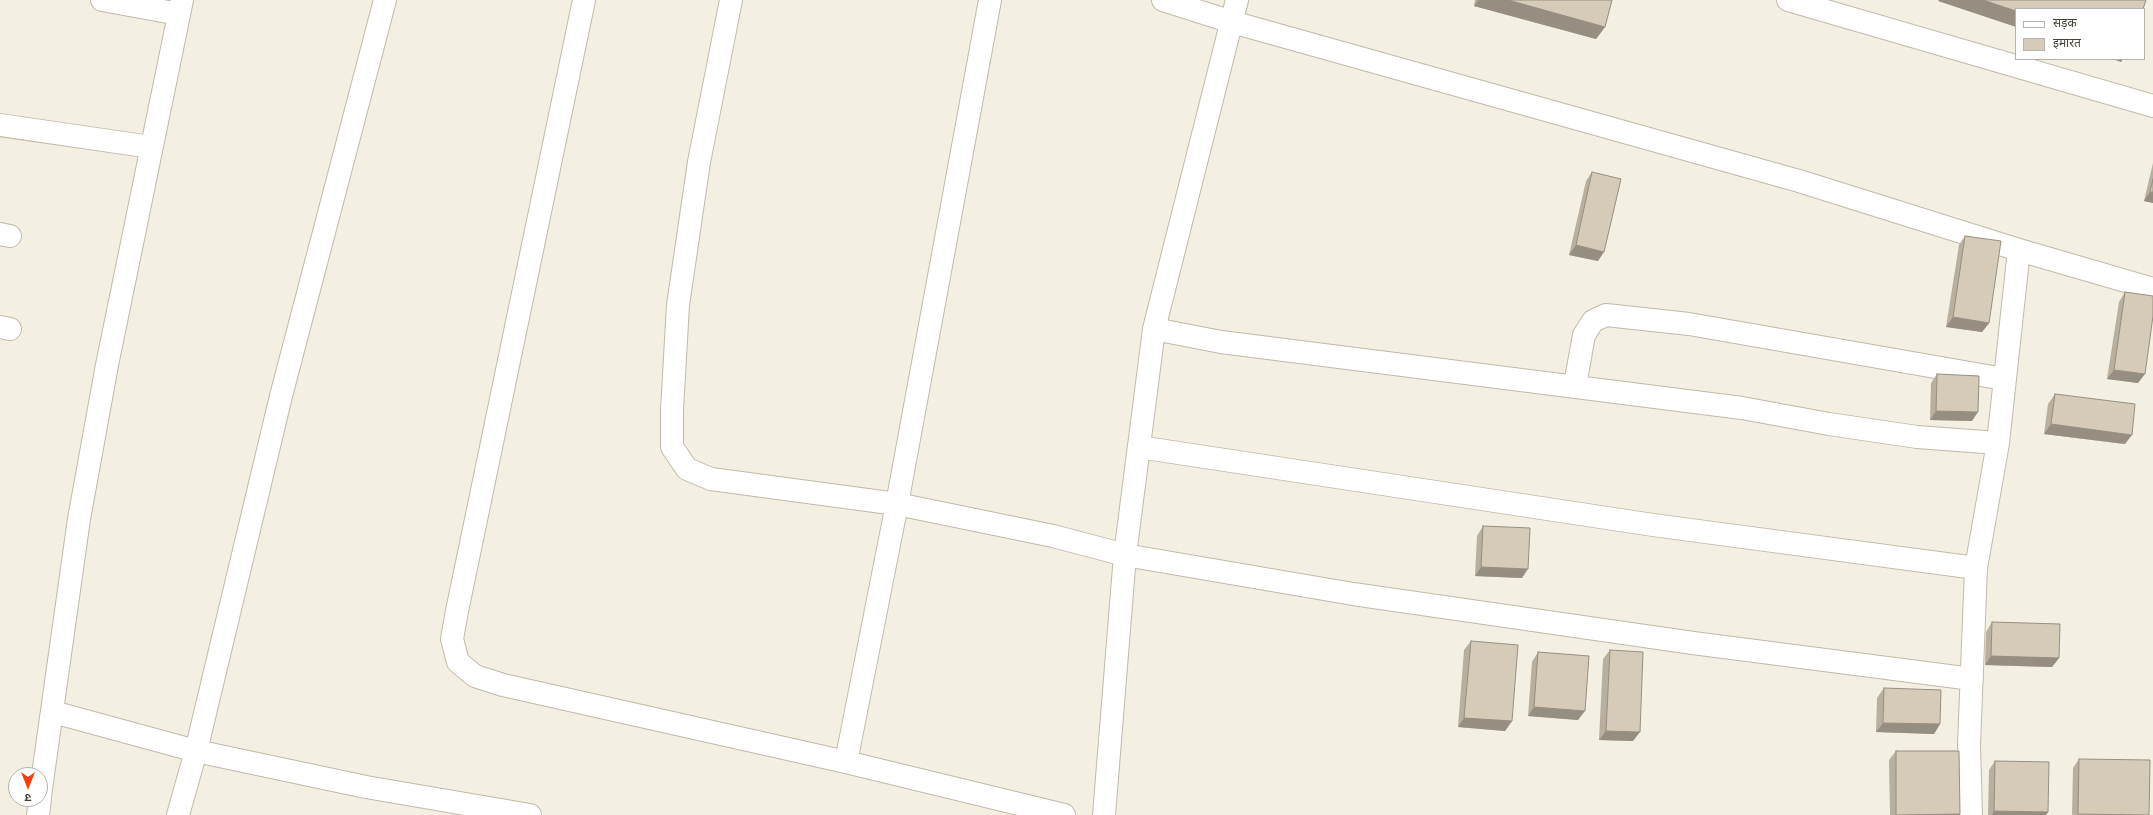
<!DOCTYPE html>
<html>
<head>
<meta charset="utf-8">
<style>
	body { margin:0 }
	#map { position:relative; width:2153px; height:815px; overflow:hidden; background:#f3efe3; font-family:Arial,"Noto Sans Devanagari",sans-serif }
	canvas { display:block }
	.legend { position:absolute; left:2015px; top:8px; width:130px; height:52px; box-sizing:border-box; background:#fff; border:1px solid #b5b2ad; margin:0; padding:5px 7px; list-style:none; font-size:12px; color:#463f33 }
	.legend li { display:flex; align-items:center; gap:8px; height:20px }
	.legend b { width:20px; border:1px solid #b5b2ad }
	.north { position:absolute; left:8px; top:767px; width:40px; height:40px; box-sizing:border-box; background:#fff; border:1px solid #b5b2ad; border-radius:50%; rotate:180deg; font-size:11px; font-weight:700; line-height:16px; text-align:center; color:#463f33 }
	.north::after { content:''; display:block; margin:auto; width:14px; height:18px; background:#ff3c0f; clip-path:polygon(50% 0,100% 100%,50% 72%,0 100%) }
</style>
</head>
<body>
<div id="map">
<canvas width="2153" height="815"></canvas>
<ul class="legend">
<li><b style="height:5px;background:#fff"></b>सड़क</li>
<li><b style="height:11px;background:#d6cbb8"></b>इमारत</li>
</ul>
<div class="north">उ</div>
</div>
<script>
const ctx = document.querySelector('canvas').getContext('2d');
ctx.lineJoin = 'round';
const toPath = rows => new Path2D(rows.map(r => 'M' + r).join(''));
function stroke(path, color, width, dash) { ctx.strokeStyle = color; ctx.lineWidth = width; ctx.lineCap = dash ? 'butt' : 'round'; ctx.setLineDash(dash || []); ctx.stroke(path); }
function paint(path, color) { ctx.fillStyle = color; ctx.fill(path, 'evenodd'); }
const minor = toPath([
	[102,0,179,14],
	[584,0,457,611,452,639,458,662,475,676,503,685,846,762,1064,815],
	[731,0,699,162,678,305,672,410,672,447,687,469,711,479,897,504,1053,536,1125,555,1353,594,1693,643,1972,679],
	[1163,0,1232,22,1799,181,2019,250,2153,289],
	[1788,0,2153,106],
	[0,125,151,147],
	[0,234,10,236],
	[0,327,10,329],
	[1154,329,1221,342,1742,408,1829,424,1917,437,1998,443],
	[1575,385,1584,335,1593,321,1606,315,1689,324,2004,379],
	[1139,447,1653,525,1976,568],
	[53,712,196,751,366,787,530,815],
	[846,762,897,504,990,0],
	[40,796,79,519,107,365,182,0],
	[38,815,40,799],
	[178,815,196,751,281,396,385,0],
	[1104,815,1125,555,1154,329,1237,0],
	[1971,815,1969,745,1976,568,1998,443,2019,250]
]);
stroke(minor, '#c2baa8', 24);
stroke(minor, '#fff', 22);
paint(toPath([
	[1475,0,1612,0,1605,27,1596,39,1474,6],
	[2153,163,2153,203,2144,201],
	[1592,172,1598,261,1569,255,1586,181],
	[1965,236,1989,323,1982,332,1946,327,1959,245],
	[2125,292,2138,383,2107,379,2119,302],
	[1937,374,1972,421,1930,420,1931,383],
	[2055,394,2125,444,2044,434,2048,404],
	[1483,526,1522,578,1475,576,1477,536],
	[1992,622,2059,658,2052,667,1985,665,1986,632],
	[1471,641,1512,721,1505,731,1458,727,1464,650],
	[1610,650,1633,741,1599,740,1603,659],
	[1538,652,1578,720,1528,716,1532,662],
	[1884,688,1940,724,1934,734,1876,732,1877,698],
	[1896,751,1960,814,1959,815,1890,815,1889,760],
	[2079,759,2149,815,2072,815,2073,768],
	[1995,761,2048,812,2046,815,1988,815,1989,770]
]), '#b8af9e');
paint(toPath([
	[1478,0,1508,0,1605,27,1596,39,1474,6],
	[1939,0,1983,0,2016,11,2016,27,1938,1],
	[2112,59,2123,59,2121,62],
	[2150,192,2153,192,2153,203,2144,201],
	[1576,245,1604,252,1598,261,1569,255],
	[1953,317,1989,323,1982,332,1946,327],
	[2114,370,2145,374,2138,383,2107,379],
	[1936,411,1978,412,1972,421,1930,420],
	[2051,424,2132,435,2125,444,2044,434],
	[1481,567,1528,569,1522,578,1475,576],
	[1991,656,2059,658,2052,667,1985,665],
	[1534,707,1585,711,1578,720,1528,716],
	[1464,718,1512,721,1505,731,1458,727],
	[1883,723,1940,724,1934,734,1876,732],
	[1606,731,1640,732,1633,741,1599,740],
	[1994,811,2048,812,2046,815,1992,815],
	[1960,814,1959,815,1896,815]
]), '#968e81');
const building = toPath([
	[1508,0,1612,0,1605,27,1508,0],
	[1983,0,2146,0,2143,9,2016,9,2016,11,1983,0],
	[1592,172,1621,179,1604,252,1576,245,1592,172],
	[2153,179,2153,192,2150,192,2153,179],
	[1965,236,2001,241,1989,323,1953,317,1965,236],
	[2125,292,2153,296,2153,316,2145,374,2114,370,2125,292],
	[1937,374,1979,376,1978,412,1936,411,1937,374],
	[2055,394,2135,404,2132,435,2051,424,2055,394],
	[1483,526,1530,528,1528,569,1481,567,1483,526],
	[1992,622,2060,624,2059,658,1991,656,1992,622],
	[1471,641,1518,645,1512,721,1464,718,1471,641],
	[1610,650,1643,652,1640,732,1606,731,1610,650],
	[1538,652,1589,656,1585,711,1534,707,1538,652],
	[1884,688,1941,690,1940,724,1883,723,1884,688],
	[1896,751,1959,751,1960,814,1896,815,1896,751],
	[2079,759,2150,760,2149,815,2078,814,2079,759],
	[1995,761,2049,762,2048,812,1994,811,1995,761]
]);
paint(building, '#d6cbb8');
stroke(building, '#968e81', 1);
</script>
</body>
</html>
